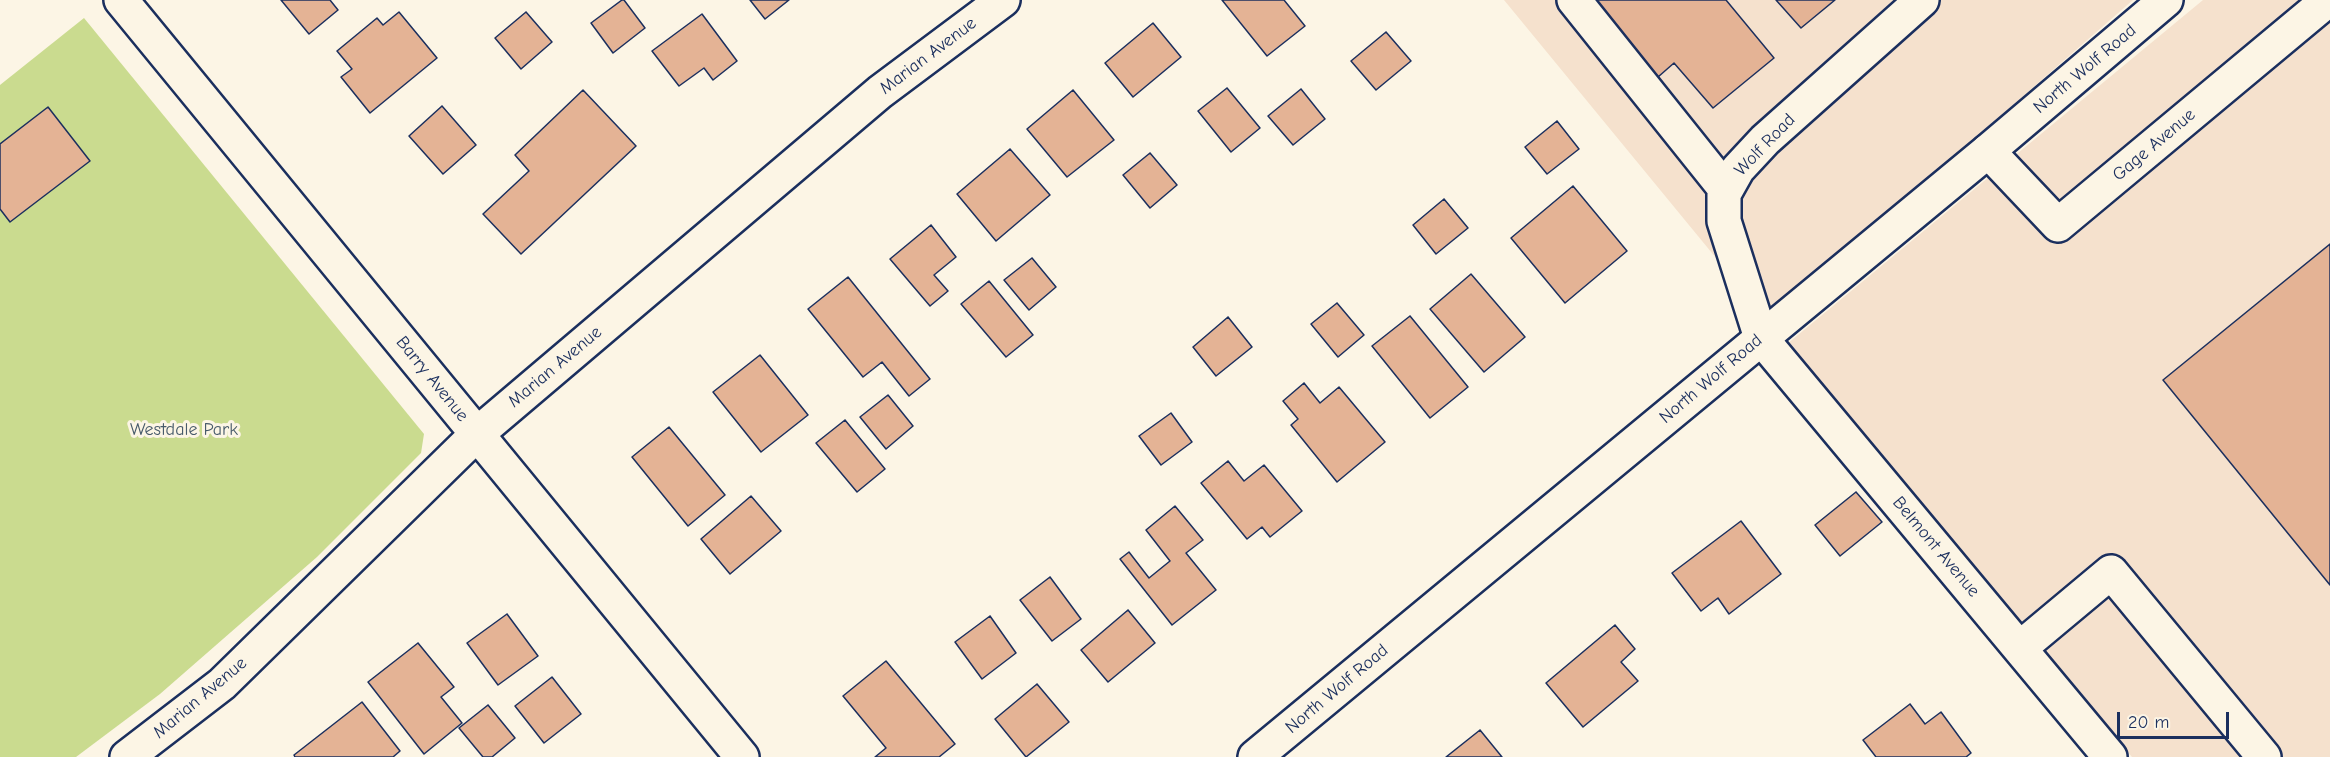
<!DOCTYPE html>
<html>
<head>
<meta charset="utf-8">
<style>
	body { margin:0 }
	#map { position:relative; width:2330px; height:757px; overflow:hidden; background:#fcf5e5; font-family:"Comic Neue",sans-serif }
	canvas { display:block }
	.scale { position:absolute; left:2117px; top:712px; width:112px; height:27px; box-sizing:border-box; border:3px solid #1b2f5e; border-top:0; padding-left:8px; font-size:18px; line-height:21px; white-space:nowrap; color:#1b2f5e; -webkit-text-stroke:4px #fcf5e5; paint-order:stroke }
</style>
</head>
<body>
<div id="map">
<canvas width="2330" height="757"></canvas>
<div class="scale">20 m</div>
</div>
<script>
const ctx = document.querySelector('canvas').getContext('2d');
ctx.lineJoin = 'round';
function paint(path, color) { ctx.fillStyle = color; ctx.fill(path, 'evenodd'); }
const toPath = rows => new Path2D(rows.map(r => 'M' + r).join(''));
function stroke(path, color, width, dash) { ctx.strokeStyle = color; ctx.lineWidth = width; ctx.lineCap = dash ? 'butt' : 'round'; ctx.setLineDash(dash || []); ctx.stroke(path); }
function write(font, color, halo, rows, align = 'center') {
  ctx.font = font + ' "Comic Neue",sans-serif'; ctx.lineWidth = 6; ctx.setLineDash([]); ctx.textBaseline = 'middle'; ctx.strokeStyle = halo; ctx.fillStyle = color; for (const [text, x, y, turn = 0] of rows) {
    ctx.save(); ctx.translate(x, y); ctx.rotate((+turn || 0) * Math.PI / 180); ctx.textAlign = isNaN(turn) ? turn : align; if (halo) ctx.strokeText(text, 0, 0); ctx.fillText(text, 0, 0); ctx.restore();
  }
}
paint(toPath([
	[1504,0,2133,0,1767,320],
	[2203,0,2330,0,2330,757,2132,757,1787,344]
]), '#f5e1cd');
paint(toPath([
	[84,18,424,434,421,453,317,557,160,694,76,757,0,757,0,85]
]), '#cadb8f');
const building = toPath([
	[281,0,330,0,338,10,309,34,281,0],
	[622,0,624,0,645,28,613,53,591,23,622,0],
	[750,0,789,0,765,19,750,0],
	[1222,0,1284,0,1305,26,1267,56,1222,0],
	[1594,0,1726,0,1774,58,1713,108,1674,63,1658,77,1594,0],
	[1776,0,1835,0,1801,28,1776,0],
	[399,12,437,58,370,113,341,77,352,69,337,51,377,18,383,25,399,12],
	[526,12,552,42,521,69,495,38,526,12],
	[702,14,737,61,713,80,704,68,679,86,652,51,702,14],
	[1153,23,1181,57,1133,97,1105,63,1153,23],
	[1386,32,1411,61,1376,90,1351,61,1386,32],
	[1227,88,1260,128,1231,152,1198,111,1227,88],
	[1301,89,1325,119,1293,145,1268,116,1301,89],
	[583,90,636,146,521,254,483,214,529,171,515,155,583,90],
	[1073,90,1114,140,1067,177,1027,129,1073,90],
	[442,106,476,145,443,174,409,136,442,106],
	[48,107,90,161,10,222,0,209,0,144,48,107],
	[1557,121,1579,149,1547,174,1525,147,1557,121],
	[1010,149,1050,195,996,241,957,194,1010,149],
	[1150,153,1177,185,1150,208,1123,175,1150,153],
	[1573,186,1627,251,1565,303,1511,238,1573,186],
	[1444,199,1468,228,1436,254,1413,225,1444,199],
	[931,225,956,257,934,275,948,291,930,306,890,259,931,225],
	[2330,244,2330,585,2163,380,2330,244],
	[1032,258,1056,287,1029,310,1004,280,1032,258],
	[1471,274,1525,337,1484,372,1430,309,1471,274],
	[848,277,930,379,909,396,882,362,863,377,808,309,848,277],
	[989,281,1033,335,1006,357,961,304,989,281],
	[1337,303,1364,335,1338,357,1311,324,1337,303],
	[1410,316,1468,387,1430,418,1372,346,1410,316],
	[1228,317,1252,347,1216,376,1193,347,1228,317],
	[760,355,808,415,761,452,713,392,760,355],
	[1304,383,1320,403,1339,387,1385,442,1337,482,1291,425,1298,419,1283,401,1304,383],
	[888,395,913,426,886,449,860,417,888,395],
	[1171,413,1192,442,1161,465,1139,436,1171,413],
	[845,420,885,469,857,492,816,443,845,420],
	[669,427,725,495,688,526,632,457,669,427],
	[1228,461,1244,481,1264,465,1302,511,1270,537,1262,527,1247,539,1201,483,1228,461],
	[1856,492,1882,522,1840,556,1815,525,1856,492],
	[751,496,781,531,730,574,701,539,751,496],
	[1175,506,1203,540,1186,553,1216,590,1172,625,1120,559,1129,552,1149,578,1170,561,1146,530,1175,506],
	[1741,521,1781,574,1729,614,1718,598,1701,611,1672,573,1741,521],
	[1050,577,1081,619,1052,641,1020,600,1050,577],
	[1128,610,1155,643,1108,682,1081,650,1128,610],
	[507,614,538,656,498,685,467,643,507,614],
	[990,616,1016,653,982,679,955,642,990,616],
	[1615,625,1635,649,1621,662,1638,681,1583,727,1546,683,1615,625],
	[418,643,454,687,441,697,462,723,424,754,368,682,418,643],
	[886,661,955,744,939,757,875,757,886,748,843,696,886,661],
	[552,677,581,714,544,743,515,706,552,677],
	[1037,684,1069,722,1026,757,995,719,1037,684],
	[362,702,400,751,393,757,295,757,294,755,362,702],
	[1910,704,1925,724,1941,712,1971,753,1966,757,1876,757,1863,740,1910,704],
	[488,705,515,738,492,757,483,757,459,728,488,705],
	[1480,730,1502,757,1446,757,1480,730]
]);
paint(building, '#e4b395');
stroke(building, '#1b2f5e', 1.5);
const minor = toPath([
	[121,0,742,757],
	[1574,0,1726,190],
	[1922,0,1765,140,1738,169,1724,194,1724,221,1761,338,2110,757],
	[1988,151,2058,225,2328,0],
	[2020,648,2111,572,2264,757],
	[127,757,222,684,477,434,880,92,1003,0]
]);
const major = toPath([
	[1255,757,1988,151,2166,0]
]);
stroke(minor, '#1b2f5e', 38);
stroke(major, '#1b2f5e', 38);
stroke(minor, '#fcf5e5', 33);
stroke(major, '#fcf5e5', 33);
write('18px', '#1b2f5e', '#fcf5e5', [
	["Marian Avenue",928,56,-37],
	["North Wolf Road",2085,69,-40],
	["Wolf Road",1765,145,-46],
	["Gage Avenue",2154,145,-40],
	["Marian Avenue",555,367,-40],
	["Barry Avenue",432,379,51],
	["North Wolf Road",1711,379,-40],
	["Belmont Avenue",1936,547,50],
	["North Wolf Road",1337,689,-40],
	["Marian Avenue",200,698,-40]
]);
write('18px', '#475a6a', '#fcf5e5', [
	["Westdale Park",184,430]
]);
</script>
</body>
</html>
